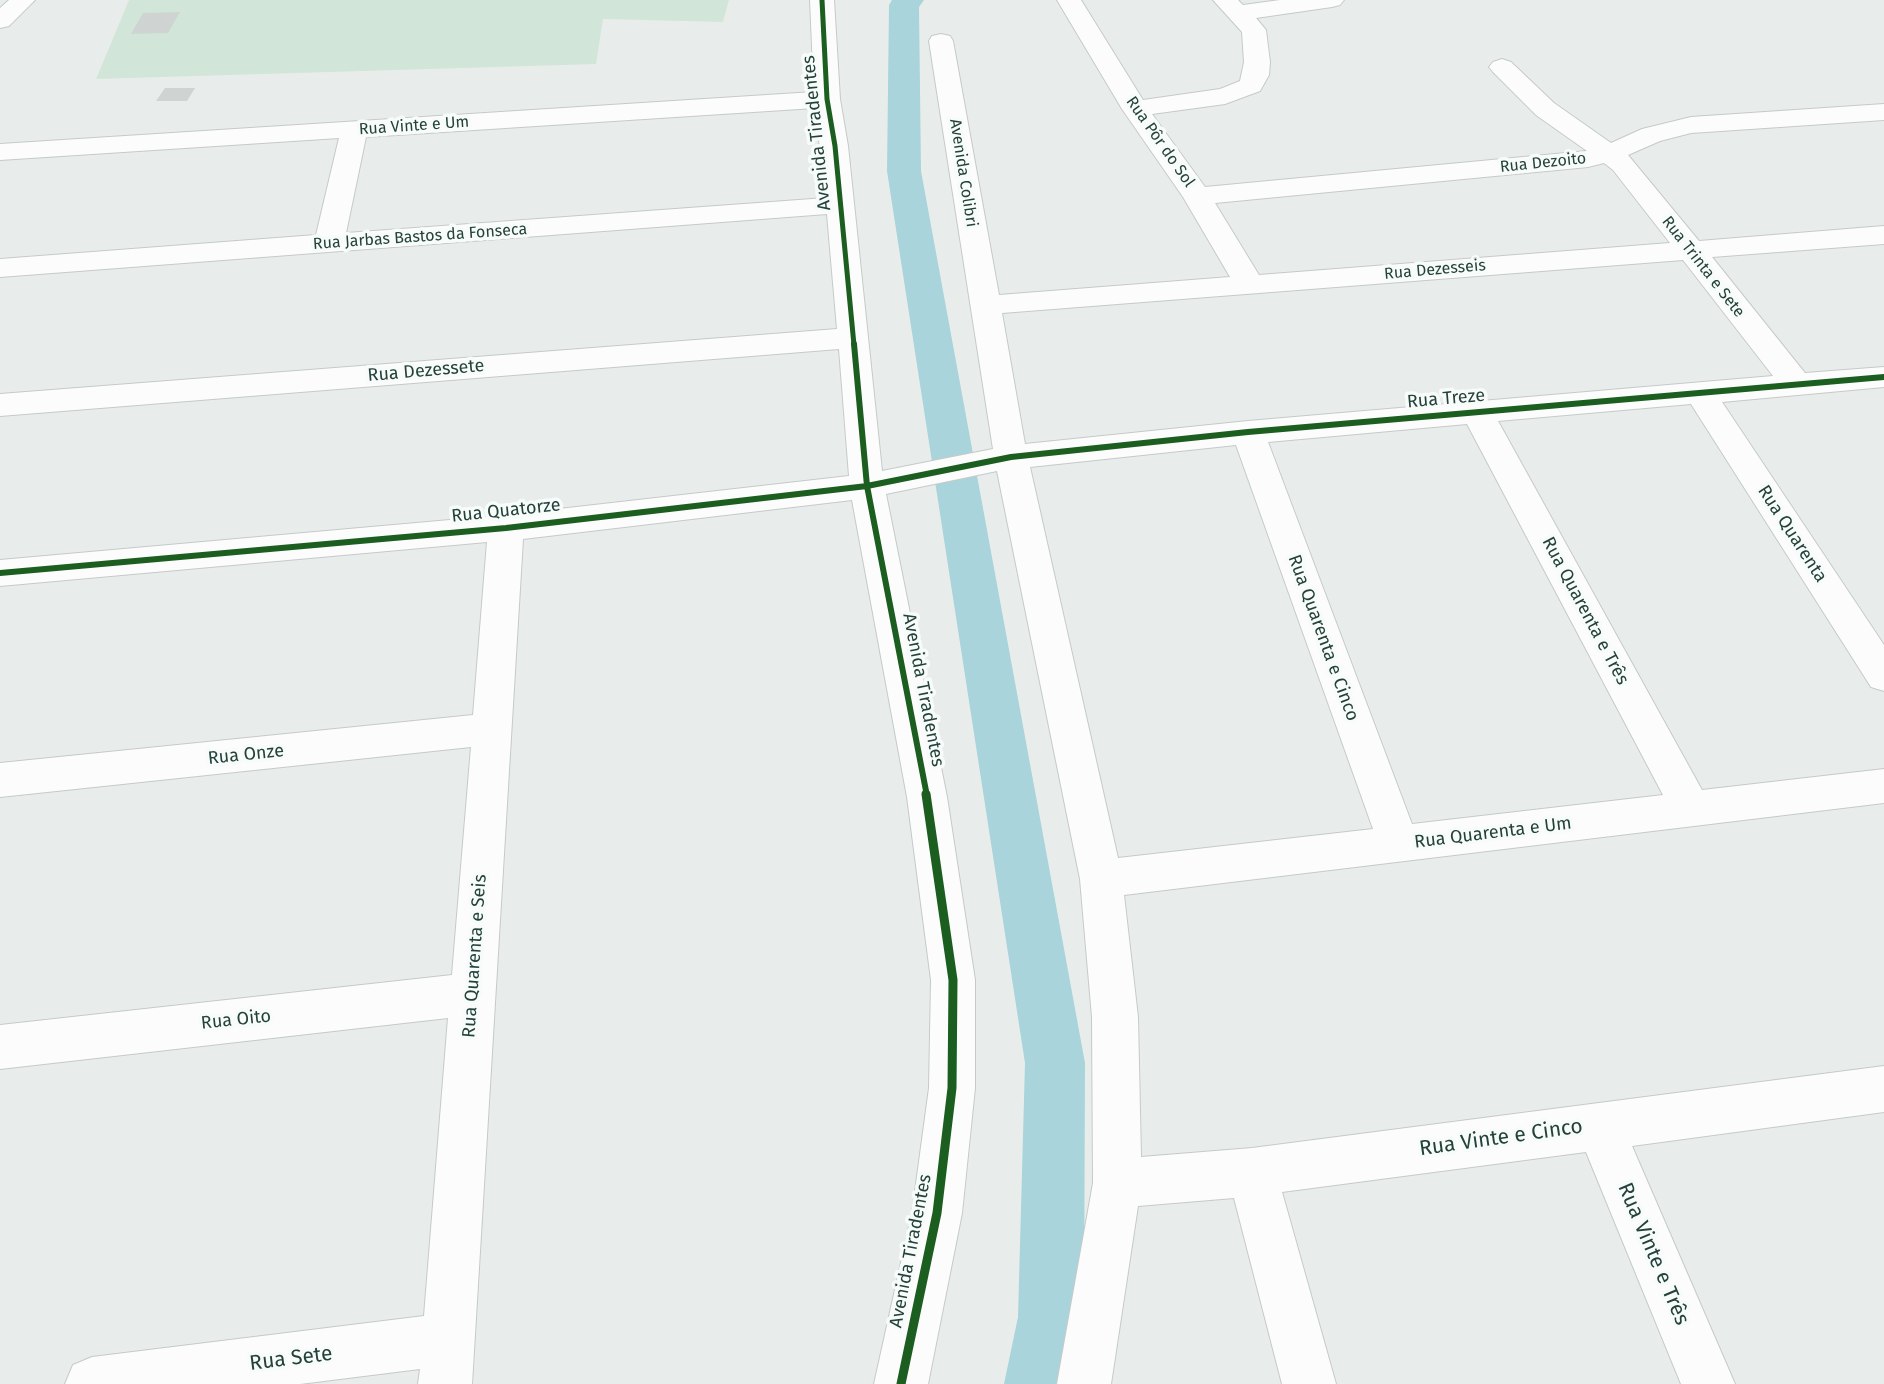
<!DOCTYPE html>
<html>
<head>
<meta charset="utf-8">
<style>
	body { margin:0 }
	canvas { display:block; background:#e8edeb }
</style>
</head>
<body>
<canvas width="1884" height="1384"></canvas>
<script>
const ctx = document.querySelector('canvas').getContext('2d');
ctx.lineJoin = 'round';
function paint(path, color) { ctx.fillStyle = color; ctx.fill(path, 'evenodd'); }
const toPath = rows => new Path2D(rows.map(r => 'M' + r).join(''));
function stroke(path, color, width, dash) { ctx.strokeStyle = color; ctx.lineWidth = width; ctx.lineCap = dash ? 'butt' : 'round'; ctx.setLineDash(dash || []); ctx.stroke(path); }
function write(font, color, halo, rows, align = 'center') {
  ctx.font = font + ' "Fira Sans",sans-serif'; ctx.lineWidth = 7; ctx.setLineDash([]); ctx.textBaseline = 'middle'; ctx.strokeStyle = halo; ctx.fillStyle = color; for (const [text, x, y, turn = 0] of rows) {
    ctx.save(); ctx.translate(x, y); ctx.rotate((+turn || 0) * Math.PI / 180); ctx.textAlign = isNaN(turn) ? turn : align; if (halo) ctx.strokeText(text, 0, 0); ctx.fillText(text, 0, 0); ctx.restore();
  }
}
paint(toPath([
	[129,0,729,0,723,22,603,19,596,64,96,79]
]), '#d1e6d8');
paint(toPath([
	[892,0,924,0,919,7,921,171,1085,1063,1084,1317,1072,1384,1004,1384,1018,1317,1025,1063,887,171,889,5,892,0]
]), '#a9d4db');
paint(toPath([
	[180,12,168,33,131,34,143,13],
	[165,88,195,88,187,101,156,101]
]), '#cfd4d2');
const street = toPath([
	[9,0,35,0,9,26,0,28,0,8,9,0],
	[810,0,834,0,840,99,848,146,882,471,993,449,929,41,932,36,941,34,950,36,953,41,999,295,1230,277,1183,197,1122,109,1057,0,1081,0,1143,100,1220,89,1240,81,1244,62,1242,32,1213,0,1238,0,1243,5,1280,0,1344,0,1340,5,1332,7,1256,18,1266,30,1270,62,1269,75,1260,91,1225,104,1152,114,1205,187,1587,151,1536,115,1493,72,1489,67,1493,62,1502,59,1511,62,1554,103,1611,143,1642,129,1691,117,1884,104,1884,120,1691,133,1660,141,1628,155,1699,241,1884,226,1884,244,1712,257,1805,373,1884,367,1884,387,1722,402,1884,645,1884,691,1871,687,1691,404,1498,421,1702,790,1884,769,1884,803,1124,895,1138,1017,1141,1157,1252,1148,1884,1066,1884,1112,1632,1146,1735,1384,1681,1384,1586,1152,1282,1192,1336,1384,1282,1384,1234,1198,1138,1206,1111,1384,1057,1384,1093,1183,1092,1017,1080,879,997,471,886,494,947,797,975,980,975,1088,962,1213,928,1384,874,1384,912,1213,929,1088,931,980,907,797,852,500,523,539,472,1384,418,1384,420,1369,300,1384,65,1384,73,1365,92,1357,424,1316,448,1018,0,1069,0,1025,452,975,471,747,0,797,0,763,473,715,487,542,0,586,0,560,506,515,849,476,839,349,0,416,0,394,837,329,827,214,0,277,0,259,316,235,339,138,0,160,0,144,814,92,810,0],
	[815,108,826,198,346,233,366,137,815,108],
	[1604,163,1613,170,1670,243,1259,275,1215,203,1588,167,1604,163],
	[1683,260,1773,376,1248,421,1025,444,1002,313,1683,260],
	[1467,424,1663,795,1412,824,1268,442,1467,424],
	[1236,445,1373,829,1118,858,1030,467,1236,445]
]);
stroke(street, '#c5cac8', 2);
paint(street, '#fcfcfc');
stroke(toPath([
	[822,0,827,99,835,146,854,345]
]), '#1b5e20', 5);
stroke(toPath([
	[854,344,867,486,927,796],
	[0,573,506,528,867,486,1011,457,1248,432,1884,377]
]), '#1b5e20', 6);
stroke(toPath([
	[901,1384,937,1213,952,1088,953,980,926,794]
]), '#1b5e20', 9);
write('16px', '#24423a', '#f7fbf9', [
	["Rua Vinte e Um",414,126,-4],
	["Rua Pôr do Sol",1160,142,55],
	["Rua Dezoito",1543,163,-6],
	["Avenida Colibri",963,173,81],
	["Rua Jarbas Bastos da Fonseca",420,237,-4],
	["Rua Trinta e Sete",1703,267,52],
	["Rua Dezesseis",1435,270,-5]
]);
write('18px', '#24423a', '#f7fbf9', [
	["Avenida Tiradentes",817,133,-96],
	["Rua Dezessete",426,371,-5],
	["Rua Treze",1446,399,-5],
	["Rua Quatorze",506,511,-6],
	["Rua Quarenta",1792,534,57],
	["Rua Quarenta e Três",1585,611,62],
	["Rua Quarenta e Cinco",1323,638,70],
	["Avenida Tiradentes",923,690,79],
	["Rua Onze",246,755,-6],
	["Rua Quarenta e Um",1493,833,-7],
	["Rua Quarenta e Seis",475,956,-86],
	["Rua Oito",236,1020,-6],
	["Avenida Tiradentes",911,1251,-79]
]);
write('21px', '#24423a', '#f7fbf9', [
	["Rua Vinte e Cinco",1501,1138,-8],
	["Rua Vinte e Três",1653,1254,67],
	["Rua Sete",291,1359,-7]
]);
</script>
</body>
</html>
